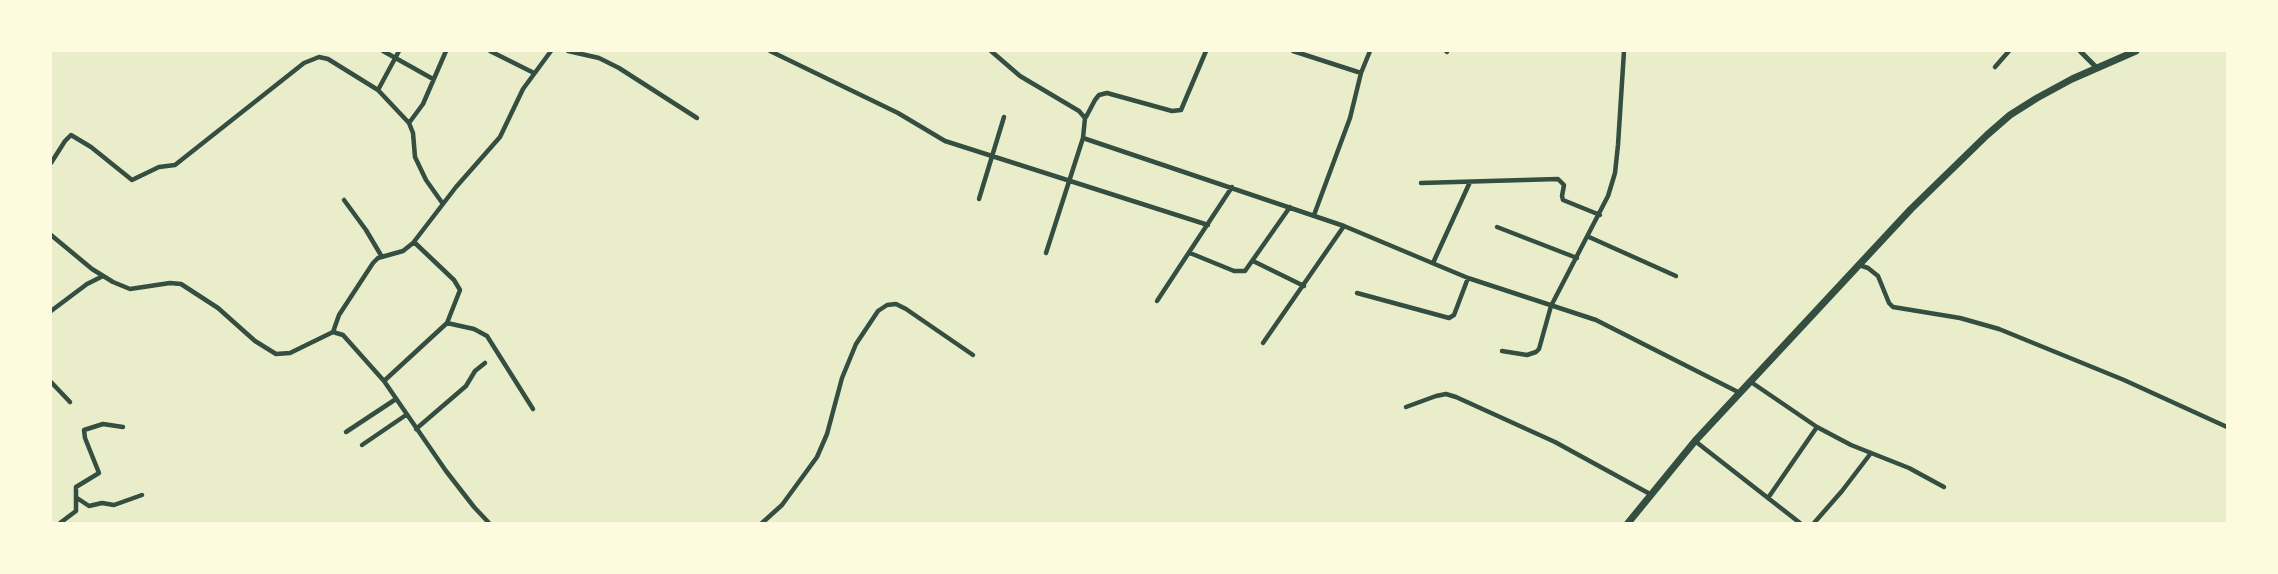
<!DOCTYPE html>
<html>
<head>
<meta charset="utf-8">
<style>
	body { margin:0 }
	#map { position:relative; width:2278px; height:574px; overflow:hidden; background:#e9edc9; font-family:"Nunito Sans",sans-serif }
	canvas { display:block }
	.frame { position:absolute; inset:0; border:52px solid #fefae0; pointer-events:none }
</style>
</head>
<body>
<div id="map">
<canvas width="2278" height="574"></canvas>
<div class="frame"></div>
</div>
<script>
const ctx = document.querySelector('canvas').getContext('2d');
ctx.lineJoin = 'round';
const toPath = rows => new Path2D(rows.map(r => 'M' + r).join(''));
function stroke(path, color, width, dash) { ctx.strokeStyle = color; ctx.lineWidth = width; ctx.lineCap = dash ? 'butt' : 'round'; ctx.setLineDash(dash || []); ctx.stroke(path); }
stroke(toPath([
	[383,51,433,79],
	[490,51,534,73],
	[568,51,599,58,619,68,697,118],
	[770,51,898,113,945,141,1208,225],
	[991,51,1020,76,1079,111,1085,118,1083,138,1046,253],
	[1293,51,1361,73],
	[1446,51,1447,52],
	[1995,67,2009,51],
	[378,90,399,51],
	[1086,117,1095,100,1099,95,1107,93,1172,111,1181,110,1206,51],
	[409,123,423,104,446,51],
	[1083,138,1344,226,1468,278,1596,320,1740,393],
	[51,163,65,141,71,135,91,147,132,180,159,167,175,165,304,63,319,57,328,59,378,90,409,123,413,133,415,157,426,180,443,204],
	[1421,183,1558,179,1564,185,1562,196,1563,200,1600,215],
	[979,199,1004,117],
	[344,200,366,230,382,257],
	[1314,215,1350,118,1361,73,1370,51],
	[1497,227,1577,258],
	[51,235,92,269,113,282,130,289,170,283,181,284,218,308,255,341,276,354,290,353,333,332,343,335,384,381,446,471,474,507,489,523],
	[1589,237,1676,276],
	[1190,253,1234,271,1245,271,1290,207],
	[1253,261,1304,286],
	[1433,263,1470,182],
	[1859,265,1868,268,1878,276,1889,303,1893,307,1960,318,1999,329,2124,380,2227,427],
	[1357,293,1449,318,1454,315,1468,278],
	[1157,301,1232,187],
	[51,311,87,284,103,276],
	[447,323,474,329,487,336,533,409],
	[333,332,339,315,373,263,378,258,403,251,413,243,456,187,500,137,523,89,551,51],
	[1263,343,1344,226],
	[1502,351,1527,355,1536,352,1539,349,1551,306,1608,196,1615,173,1618,145,1624,51],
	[384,381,447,323,460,290,454,280,414,242],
	[51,382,70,402],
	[1751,382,1817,427,1851,445,1909,468,1944,487],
	[1406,407,1436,396,1446,394,1456,397,1555,442,1650,494],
	[416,429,466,386,475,371,485,363],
	[346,432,396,399],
	[1695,441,1800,523],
	[362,445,406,415],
	[77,498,89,506,102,503,114,505,142,495],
	[1768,498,1817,427],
	[60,523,76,511,76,487,99,473,85,438,84,430,103,424,123,427],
	[762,523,782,505,817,457,827,434,842,378,856,344,878,311,887,305,896,304,906,309,973,355],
	[1814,523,1842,491,1871,453]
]), '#344e41', 4.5);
stroke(toPath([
	[2080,51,2097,68]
]), '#344e41', 5);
stroke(toPath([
	[1628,523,1695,441,1911,209,1987,135,2010,115,2037,98,2072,79,2136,51]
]), '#344e41', 7);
</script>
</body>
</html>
